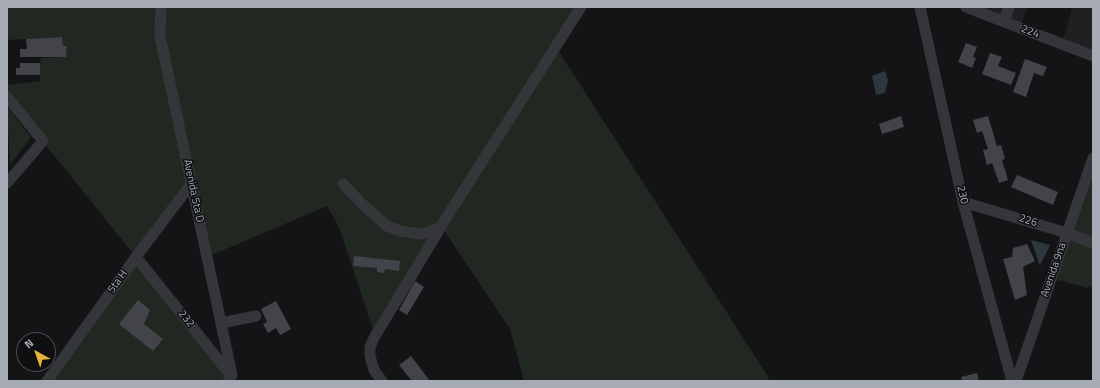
<!DOCTYPE html>
<html>
<head>
<meta charset="utf-8">
<style>
	body { margin:0 }
	#map { position:relative; width:1100px; height:388px; overflow:hidden; background:#141416; font-family:"Titillium Web",sans-serif }
	canvas { display:block }
	.frame { position:absolute; inset:0; border:8px solid #a7abb5; pointer-events:none }
	.north { position:absolute; left:16px; top:332px; width:40px; height:40px; box-sizing:border-box; background:#0f0f11; border:1px solid #4c4d53; border-radius:50%; rotate:320deg; font-size:11px; font-weight:700; line-height:16px; text-align:center; color:#a7abb5 }
	.north::after { content:''; display:block; margin:auto; width:14px; height:18px; background:#e4b43e; clip-path:polygon(50% 0,100% 100%,50% 72%,0 100%) }
</style>
</head>
<body>
<div id="map">
<canvas width="1100" height="388"></canvas>
<div class="frame"></div>
<div class="north">N</div>
</div>
<script>
const ctx = document.querySelector('canvas').getContext('2d');
ctx.lineJoin = 'round';
function paint(path, color) { ctx.fillStyle = color; ctx.fill(path, 'evenodd'); }
const toPath = rows => new Path2D(rows.map(r => 'M' + r).join(''));
function stroke(path, color, width, dash) { ctx.strokeStyle = color; ctx.lineWidth = width; ctx.lineCap = dash ? 'butt' : 'round'; ctx.setLineDash(dash || []); ctx.stroke(path); }
function write(font, color, halo, rows, align = 'center') {
  ctx.font = font + ' "Titillium Web",sans-serif'; ctx.lineWidth = 3; ctx.setLineDash([]); ctx.textBaseline = 'middle'; ctx.strokeStyle = halo; ctx.fillStyle = color; for (const [text, x, y, turn = 0] of rows) {
    ctx.save(); ctx.translate(x, y); ctx.rotate((+turn || 0) * Math.PI / 180); ctx.textAlign = isNaN(turn) ? turn : align; if (halo) ctx.strokeText(text, 0, 0); ctx.fillText(text, 0, 0); ctx.restore();
  }
}
paint(toPath([
	[966,7,1027,7,1020,28],
	[1072,7,1093,7,1093,56,1062,45]
]), '#202023');
paint(toPath([
	[7,7,581,7,556,47,769,378,768,381,524,381,510,329,441,226,375,336,339,227,327,206,207,257,191,184,136,257,236,381,47,381,136,257,7,97,7,85,40,81,40,63,41,58,66,57,67,47,63,46,62,37,7,40],
	[7,107,31,137,10,165,7,110],
	[1093,158,1093,285,1088,288,1051,278]
]), '#212822');
paint(toPath([
	[885,71,888,80,885,93,876,95,872,76],
	[1031,240,1050,245,1040,266]
]), '#2e363e');
paint(toPath([
	[62,37,63,46,67,46,66,57,20,57,20,49,27,49,26,39],
	[966,43,977,47,973,57,976,58,972,68,958,62],
	[990,53,1002,57,998,66,1016,73,1011,85,982,74],
	[1025,59,1047,67,1043,76,1034,73,1026,97,1013,92],
	[20,63,40,63,40,75,16,75,16,68,20,68],
	[901,116,904,127,882,134,879,124],
	[988,116,997,146,1001,145,1005,159,1002,160,1008,180,999,183,992,163,987,165,983,150,988,149,982,131,977,133,973,120],
	[1017,175,1058,192,1053,205,1011,187],
	[1027,244,1035,261,1023,267,1027,295,1015,300,1003,259,1012,257,1013,248],
	[354,256,400,261,399,271,385,269,384,273,377,272,377,268,353,266],
	[415,281,424,287,407,315,399,310],
	[138,300,150,310,144,324,163,339,153,351,119,324],
	[276,301,291,329,280,335,276,328,268,333,263,324,267,322,261,309],
	[411,356,430,381,412,381,399,365],
	[977,373,979,381,962,381,961,377]
]), '#434449');
stroke(toPath([
	[161,7,160,36,232,375,228,381],
	[920,7,963,202,1012,381],
	[966,7,1093,56],
	[1004,22,1009,7],
	[7,97,43,141,7,183],
	[343,184,363,205,387,226,400,231,419,234,430,232,441,226,581,7],
	[963,202,1067,233,1093,243],
	[136,257,229,373],
	[221,323,256,316],
	[47,381,136,257,191,184],
	[382,381,374,370,370,356,370,347,375,336,441,227],
	[1016,381,1093,158]
]), '#35363a', 11);
write('11px', '#a7abb5', '#0f0f11', [
	["224",1030,32,21],
	["Avenida 5ta D",193,191,78],
	["230",962,195,77],
	["226",1028,221,17],
	["Avenida 9na",1054,270,-71],
	["5ta H",118,282,-54],
	["232",186,319,51]
]);
</script>
</body>
</html>
